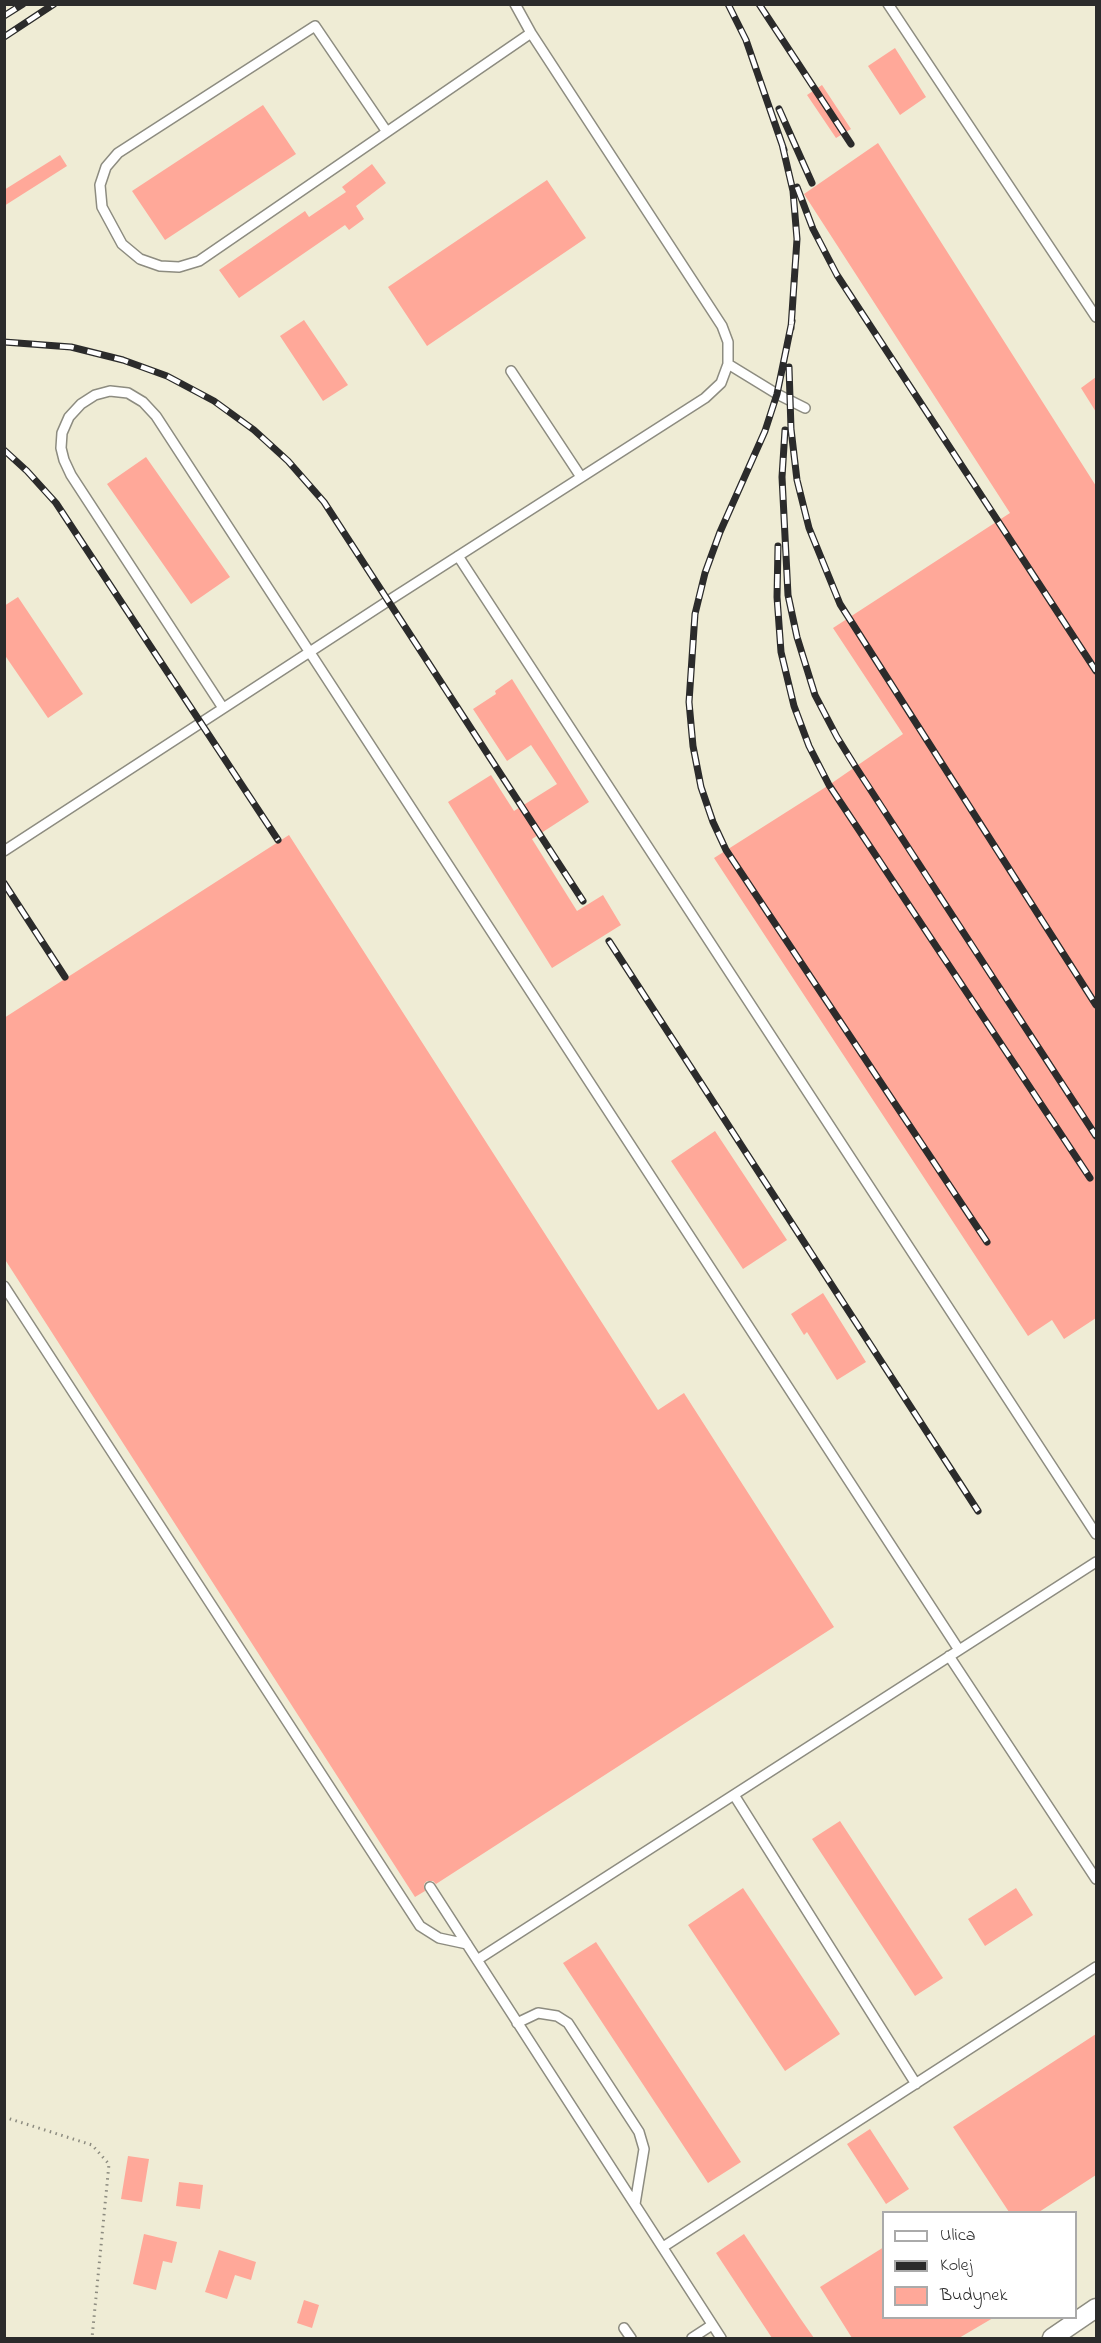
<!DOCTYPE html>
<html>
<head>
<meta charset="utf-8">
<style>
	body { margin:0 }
	#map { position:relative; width:1101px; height:2343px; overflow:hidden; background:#efecd5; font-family:"Indie Flower",sans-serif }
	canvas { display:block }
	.frame { position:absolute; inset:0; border:6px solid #2b2b2b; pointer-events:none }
	.legend { position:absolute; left:882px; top:2211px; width:195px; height:108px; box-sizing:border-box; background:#fff; border:2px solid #aaa; margin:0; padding:8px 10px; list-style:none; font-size:18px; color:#2b2b2b }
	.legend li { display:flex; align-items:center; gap:12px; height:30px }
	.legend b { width:30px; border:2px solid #aaa }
</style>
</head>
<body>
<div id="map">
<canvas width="1101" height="2343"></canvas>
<div class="frame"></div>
<ul class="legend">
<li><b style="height:8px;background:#fff"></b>Ulica</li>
<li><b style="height:8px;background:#2b2b2b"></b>Kolej</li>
<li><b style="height:16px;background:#ffa899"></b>Budynek</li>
</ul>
</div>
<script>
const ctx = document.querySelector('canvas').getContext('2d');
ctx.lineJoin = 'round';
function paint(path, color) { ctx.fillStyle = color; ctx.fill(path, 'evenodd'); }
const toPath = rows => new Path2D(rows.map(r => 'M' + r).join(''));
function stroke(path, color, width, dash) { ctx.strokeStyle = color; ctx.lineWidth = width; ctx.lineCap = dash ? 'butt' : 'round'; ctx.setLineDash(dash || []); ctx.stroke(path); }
paint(toPath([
	[895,48,926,97,900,115,868,66],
	[822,85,851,129,836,138,807,95],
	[263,105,296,154,165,240,132,191],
	[878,143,1096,486,1096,1318,1064,1339,1052,1320,1028,1336,714,858,829,785,903,734,833,628,1010,513,804,194],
	[60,155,67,166,4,206,4,190],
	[372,164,386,183,356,206,364,219,349,230,345,225,239,298,219,270,305,211,309,217,346,192,342,187],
	[547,180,586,238,427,346,388,287],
	[304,320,348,385,323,401,280,336],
	[1096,377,1096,412,1081,388],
	[146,457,230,577,191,604,107,484],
	[18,597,83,694,48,718,4,654,4,606],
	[512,679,589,802,532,839,577,911,603,895,621,925,552,968,448,802,491,775,514,811,557,784,531,745,507,761,473,709,496,694,495,691],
	[289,835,658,1410,684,1393,834,1627,436,1884,433,1881,427,1881,424,1884,425,1891,415,1897,4,1258,4,1018],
	[715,1131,787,1240,743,1269,671,1161],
	[823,1293,866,1362,837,1380,807,1332,804,1335,791,1314],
	[840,1821,943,1978,915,1996,812,1839],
	[743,1888,840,2034,785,2071,688,1925],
	[1016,1888,1033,1915,985,1946,968,1919],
	[596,1942,741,2162,708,2183,563,1963],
	[1096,2034,1096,2175,1039,2212,1009,2212,953,2127],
	[870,2129,909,2189,886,2204,847,2144],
	[128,2156,149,2159,142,2202,121,2199],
	[179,2182,203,2185,200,2209,176,2206],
	[144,2234,177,2242,172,2263,163,2261,156,2290,133,2284],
	[744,2234,800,2318,814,2338,772,2338,716,2253],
	[884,2247,884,2318,993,2318,959,2338,852,2338,820,2287],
	[219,2250,256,2262,251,2280,235,2275,227,2299,205,2292],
	[304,2300,319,2305,312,2328,297,2323]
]), '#ffa899');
const service = toPath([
	[888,4,1096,317],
	[387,132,315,26,118,153,106,167,100,185,102,207,122,244,140,259,160,266,179,267,199,261,531,33],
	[728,364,777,394,805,408],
	[511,371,581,477],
	[458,556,1096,1534],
	[223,708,71,475,64,460,61,448,62,433,69,417,81,404,95,395,110,391,128,393,143,402,156,416,959,1650],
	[4,851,388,601,705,398,721,383,728,364,728,342,722,326,531,33,515,4],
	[4,1286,420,1926,439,1938,467,1944],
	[949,1656,1096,1879],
	[734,1795,916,2084],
	[430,1887,721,2338],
	[477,1960,1096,1562],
	[517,2023,538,2013,557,2016,568,2023,639,2132,644,2149,635,2204],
	[663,2247,1096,1967],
	[624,2328,631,2338],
	[692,2338,712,2325]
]);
const minor = toPath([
	[1052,2338,1096,2308]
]);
stroke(service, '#8d8c80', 12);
stroke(minor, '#8d8c80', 21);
stroke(toPath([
	[4,2117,92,2145,109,2164,92,2338]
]), '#8d8c80', 3, [1.5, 4.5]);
stroke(service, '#fff', 9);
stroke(minor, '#fff', 18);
const rail = toPath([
	[728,4,746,40,784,150],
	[759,4,851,144],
	[4,16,23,4],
	[4,37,54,4],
	[779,109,812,183],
	[782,144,793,191,797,239,791,328],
	[797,187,813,229,837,275,1096,671],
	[792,321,777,394,765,431,720,532,705,573,695,614,689,702,693,746,701,787,713,822,726,850,987,1242],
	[4,342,71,347,123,360,167,376,214,401,254,430,288,461,324,502,583,901],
	[789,367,791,429,797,480,809,528,840,604,1096,1005],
	[785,430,782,477,788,595,797,637,815,695,837,737,855,766,1096,1136],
	[4,450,27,471,56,503,278,840],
	[778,546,777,597,781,652,794,706,809,746,829,785,1090,1178],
	[4,883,65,977],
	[609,941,978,1511]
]);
stroke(rail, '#2b2b2b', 7);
stroke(rail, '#fff', 4.5, [14]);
</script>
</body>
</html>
